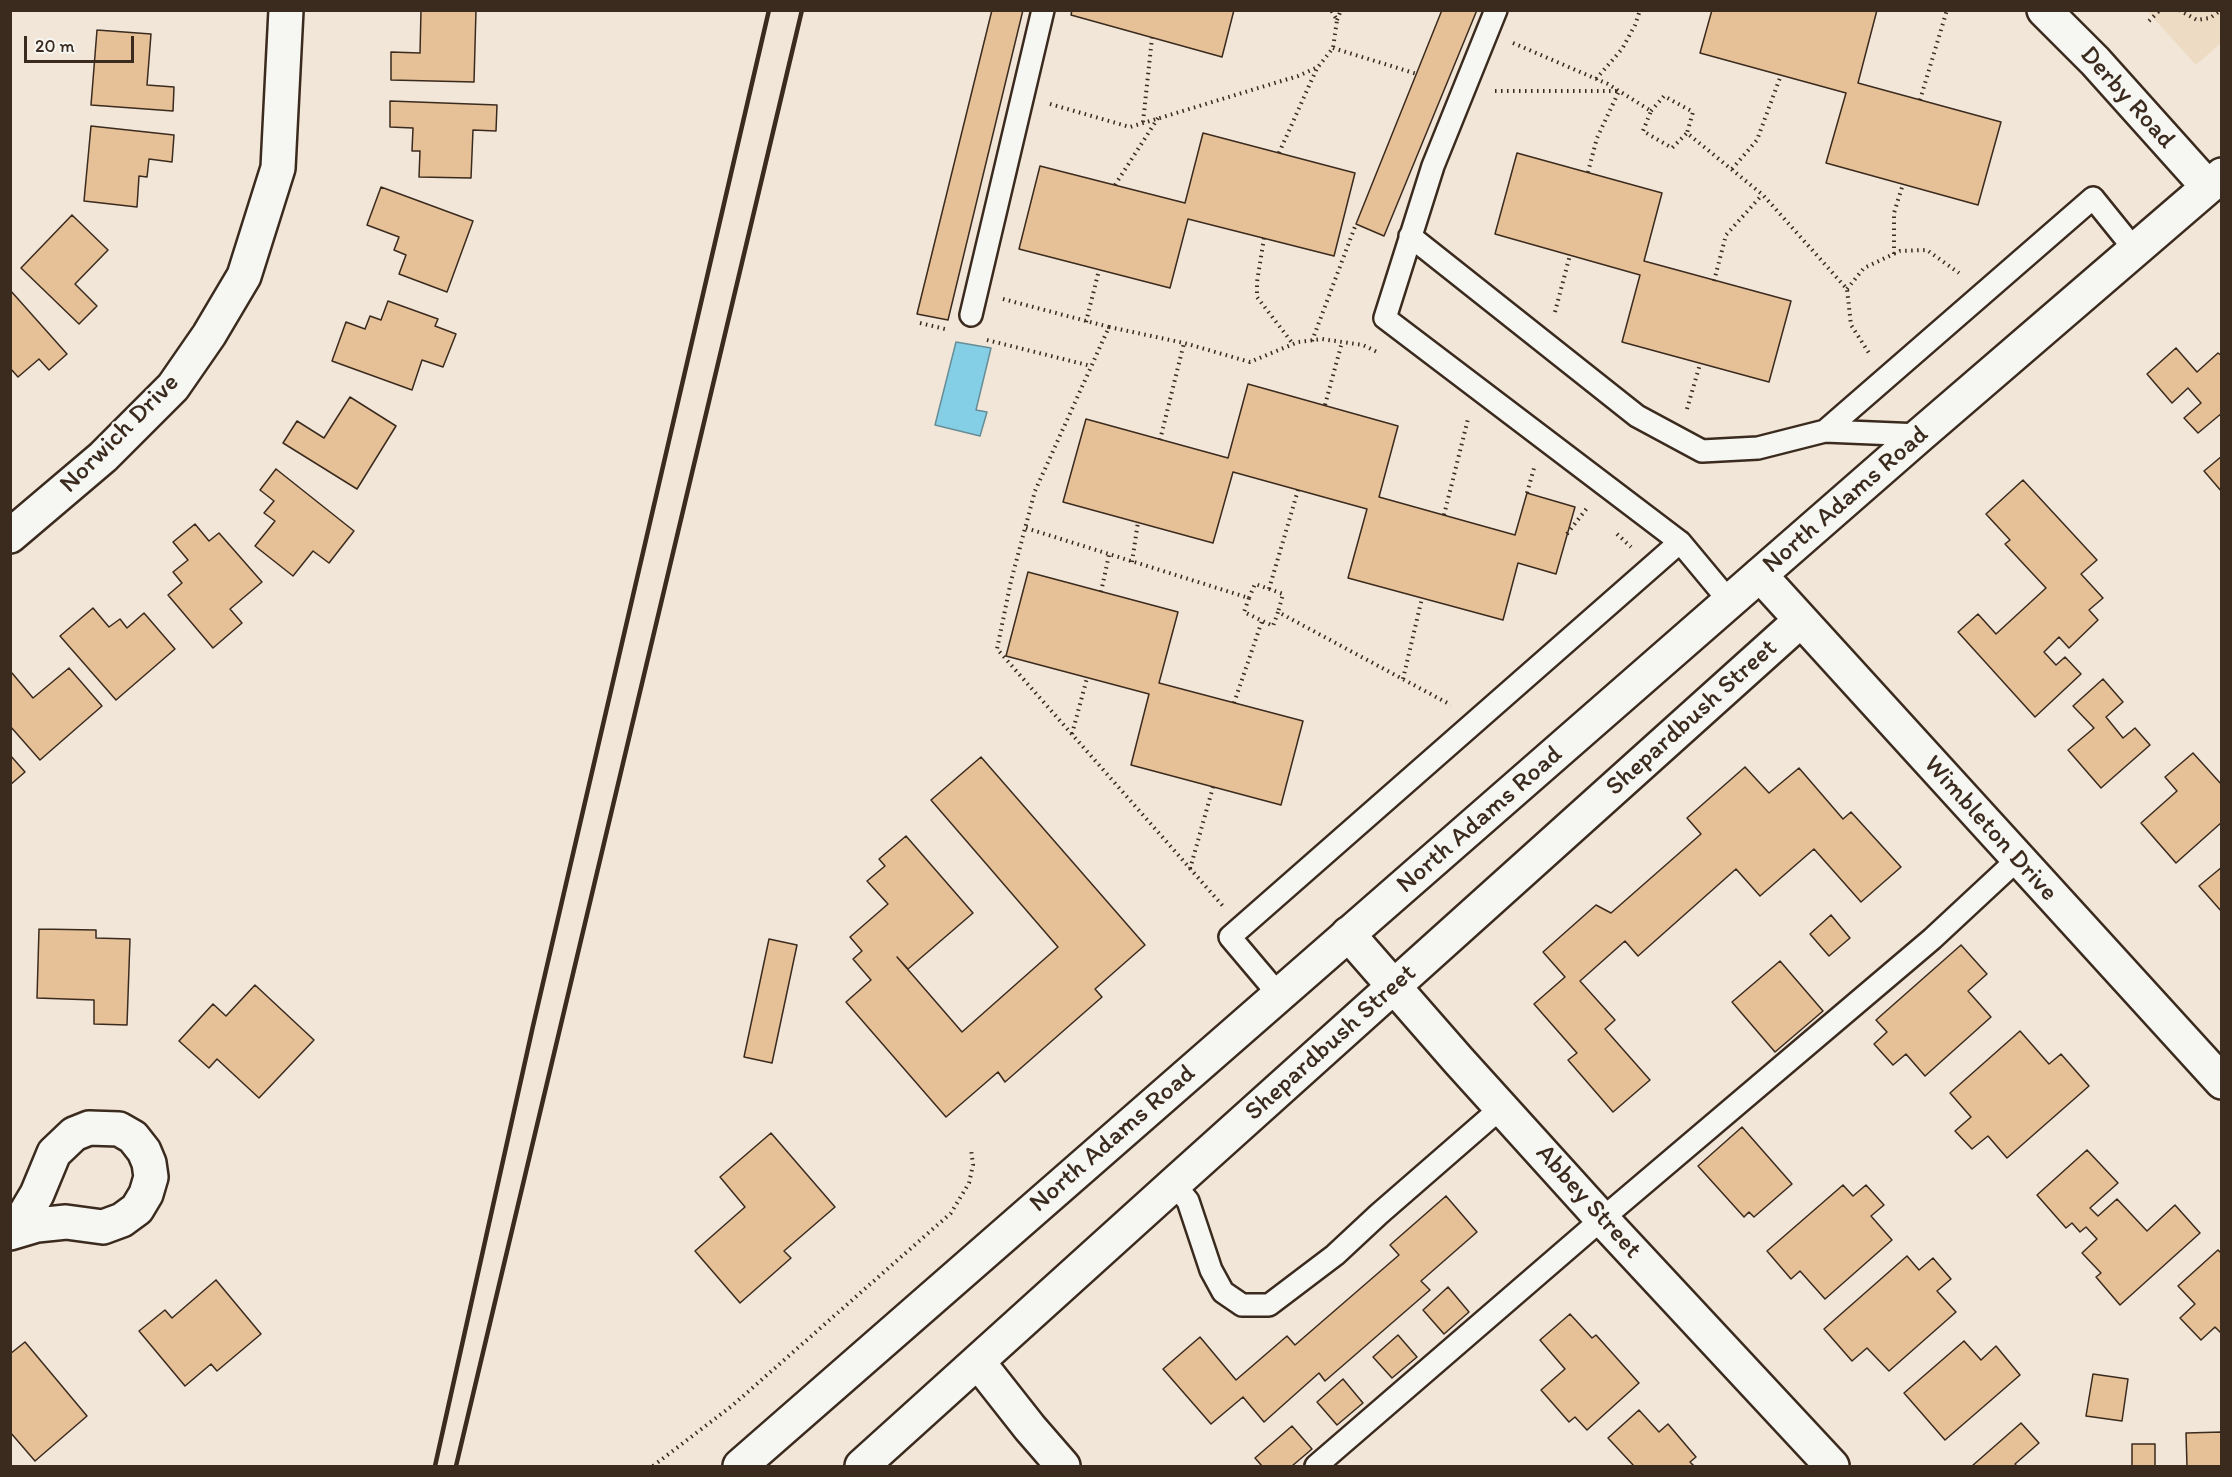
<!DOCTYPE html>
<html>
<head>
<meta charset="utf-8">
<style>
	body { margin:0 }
	#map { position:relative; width:2232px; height:1477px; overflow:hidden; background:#f1e6d7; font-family:Itim,sans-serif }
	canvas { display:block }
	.frame { position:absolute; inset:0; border:12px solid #3b2a1e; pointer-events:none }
	.scale { position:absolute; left:24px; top:36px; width:110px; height:27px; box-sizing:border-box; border:3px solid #3b2a1e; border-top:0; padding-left:8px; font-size:18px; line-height:21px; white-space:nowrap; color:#3b2a1e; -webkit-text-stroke:4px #f6f6f2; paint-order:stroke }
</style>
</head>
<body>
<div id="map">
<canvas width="2232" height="1477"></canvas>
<div class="frame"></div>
<div class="scale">20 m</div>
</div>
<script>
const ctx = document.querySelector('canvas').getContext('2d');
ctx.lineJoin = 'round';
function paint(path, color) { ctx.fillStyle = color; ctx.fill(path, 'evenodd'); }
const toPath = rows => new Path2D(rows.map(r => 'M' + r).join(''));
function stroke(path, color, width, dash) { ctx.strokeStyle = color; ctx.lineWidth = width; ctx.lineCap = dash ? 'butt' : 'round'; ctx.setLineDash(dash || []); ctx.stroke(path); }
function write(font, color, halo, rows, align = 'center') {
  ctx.font = font + ' Itim,sans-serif'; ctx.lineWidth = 4.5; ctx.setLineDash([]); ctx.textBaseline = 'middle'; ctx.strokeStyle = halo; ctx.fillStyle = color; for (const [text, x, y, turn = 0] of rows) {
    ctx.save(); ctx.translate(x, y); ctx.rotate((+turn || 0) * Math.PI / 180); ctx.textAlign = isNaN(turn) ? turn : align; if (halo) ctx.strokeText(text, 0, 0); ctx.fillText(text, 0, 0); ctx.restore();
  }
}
paint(toPath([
	[2147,11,2221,11,2221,43,2196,65]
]), '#eedbc4');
const water = toPath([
	[956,342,991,348,976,410,987,412,980,436,935,425,956,342]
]);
paint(water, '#85cfe6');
stroke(water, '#678d96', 1.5);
const building = toPath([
	[421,10,476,10,474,82,391,80,391,52,420,53,421,10],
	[992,10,1023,10,948,320,917,314,992,10],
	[1072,10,1234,10,1222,57,1071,15,1072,10],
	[1442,10,1477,10,1384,236,1356,224,1442,10],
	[1712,10,1877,10,1858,83,2001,122,1978,205,1826,163,1846,93,1700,53,1712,10],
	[97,30,151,34,147,85,174,87,173,111,91,105,97,30],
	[390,101,497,105,496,131,473,130,471,178,419,177,420,151,412,151,413,128,390,127,390,101],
	[91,126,174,135,172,162,149,159,147,177,139,176,137,207,84,201,91,126],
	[1203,133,1355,173,1334,256,1188,219,1170,288,1019,249,1040,166,1185,203,1203,133],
	[1517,153,1662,193,1644,261,1791,301,1769,382,1622,342,1640,275,1495,234,1517,153],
	[381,187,473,221,447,292,399,274,406,255,394,250,399,237,367,225,381,187],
	[72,215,108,250,75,284,97,306,79,324,21,268,72,215],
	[10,290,67,354,49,370,39,359,18,377,10,368,10,290],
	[388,301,438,319,435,326,456,334,443,367,422,360,412,390,332,361,346,322,365,329,370,316,381,320,388,301],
	[2176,348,2197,372,2218,353,2222,356,2222,413,2198,433,2184,418,2201,403,2188,388,2172,403,2147,374,2176,348],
	[1248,384,1398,426,1379,497,1515,535,1527,493,1575,507,1556,574,1518,563,1503,620,1348,578,1367,509,1233,472,1213,543,1063,502,1086,419,1228,458,1248,384],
	[350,397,396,426,357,489,283,443,297,421,324,438,350,397],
	[2222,456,2222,492,2204,471,2222,456],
	[276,469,354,531,329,563,313,551,293,576,255,546,275,521,264,513,274,501,260,490,276,469],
	[2023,480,2097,560,2081,574,2103,598,2089,610,2098,620,2069,648,2059,637,2044,652,2056,665,2065,657,2081,674,2035,717,1958,632,1978,614,1996,634,2046,588,2005,544,2010,540,1986,514,2023,480],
	[195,524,209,541,219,533,262,582,230,609,242,623,213,648,168,595,182,583,173,572,188,560,173,542,195,524],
	[1028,572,1178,612,1159,683,1303,721,1281,805,1131,765,1149,694,1006,656,1028,572],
	[93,608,109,627,120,619,127,628,144,613,175,649,116,700,60,636,93,608],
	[69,668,102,706,40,760,10,726,10,675,12,673,33,698,69,668],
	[2103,679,2123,702,2106,717,2123,738,2135,728,2150,745,2101,788,2068,750,2094,728,2073,706,2103,679],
	[2193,753,2222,785,2222,822,2176,863,2141,823,2177,791,2165,777,2193,753],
	[10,755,25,772,10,785,10,755],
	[981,757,1145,945,1095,989,1102,997,1005,1082,998,1072,946,1117,846,1002,871,980,853,959,862,951,850,937,888,904,867,881,885,866,879,859,906,836,973,913,908,969,897,957,962,1032,1058,947,931,800,981,757],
	[1745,767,1769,793,1799,768,1843,819,1851,812,1901,867,1861,902,1814,849,1760,896,1736,869,1638,956,1625,941,1580,981,1615,1020,1605,1029,1650,1080,1613,1112,1568,1060,1577,1053,1534,1004,1565,977,1543,952,1596,905,1611,913,1701,834,1687,818,1745,767],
	[2222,867,2222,912,2199,886,2222,867],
	[1831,915,1850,938,1829,956,1810,934,1831,915],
	[39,929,96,930,96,938,130,939,127,1025,94,1024,94,1000,37,998,39,929],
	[769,939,797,945,772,1063,744,1057,769,939],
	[1961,945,1987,974,1968,991,1991,1017,1925,1076,1906,1054,1893,1065,1874,1044,1887,1032,1876,1020,1961,945],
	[1780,961,1823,1011,1775,1052,1732,1002,1780,961],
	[255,985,314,1040,259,1098,217,1059,209,1068,179,1041,213,1004,226,1016,255,985],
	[2020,1031,2049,1064,2061,1054,2089,1086,2007,1158,1988,1136,1972,1149,1955,1131,1971,1117,1950,1093,2020,1031],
	[1742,1127,1792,1184,1754,1217,1749,1212,1744,1217,1698,1166,1742,1127],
	[771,1133,835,1207,784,1251,791,1258,740,1303,695,1251,745,1207,720,1177,771,1133],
	[2087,1150,2118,1183,2090,1208,2098,1216,2117,1199,2147,1231,2175,1205,2200,1233,2120,1305,2096,1277,2101,1273,2082,1253,2097,1239,2086,1227,2080,1232,2072,1223,2066,1228,2037,1195,2087,1150],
	[1843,1185,1853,1196,1866,1185,1884,1205,1871,1216,1892,1240,1825,1299,1800,1271,1791,1279,1767,1251,1843,1185],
	[1446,1196,1477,1232,1421,1281,1430,1290,1325,1381,1319,1373,1264,1422,1243,1397,1211,1424,1163,1369,1200,1337,1236,1380,1287,1336,1295,1345,1399,1255,1390,1245,1446,1196],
	[2218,1250,2222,1254,2222,1334,2215,1327,2201,1340,2180,1318,2195,1304,2178,1286,2218,1250],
	[1907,1256,1919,1270,1933,1258,1951,1279,1937,1291,1956,1312,1889,1371,1867,1348,1852,1361,1824,1329,1907,1256],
	[216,1280,261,1334,217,1371,211,1364,185,1386,139,1331,165,1310,172,1318,216,1280],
	[1448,1287,1469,1312,1444,1334,1423,1310,1448,1287],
	[1570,1314,1592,1338,1596,1335,1639,1383,1587,1430,1575,1417,1569,1422,1541,1390,1565,1369,1540,1340,1570,1314],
	[1398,1335,1417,1357,1392,1378,1373,1357,1398,1335],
	[1964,1341,1981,1360,1996,1346,2020,1375,1945,1440,1904,1393,1964,1341],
	[25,1342,87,1416,35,1461,10,1432,10,1354,25,1342],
	[2093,1374,2128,1379,2122,1421,2086,1416,2093,1374],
	[1343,1379,1363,1403,1337,1425,1317,1402,1343,1379],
	[1639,1410,1659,1432,1668,1424,1696,1457,1690,1462,1694,1466,1634,1466,1608,1438,1639,1410],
	[2021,1423,2039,1443,2015,1464,2017,1466,1972,1466,2021,1423],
	[1292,1426,1312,1449,1292,1466,1262,1466,1255,1458,1292,1426],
	[2222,1432,2222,1466,2187,1466,2186,1433,2222,1432],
	[2132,1444,2155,1444,2155,1466,2132,1466,2132,1444]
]);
paint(building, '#e6c197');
stroke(building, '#3b2a1e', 1.5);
const lane = toPath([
	[1496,10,1433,166,1385,318,1680,542,1730,602],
	[1410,236,1637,416,1702,451,1758,448,1825,431,1920,435],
	[971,315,1043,10],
	[1825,431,2093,198,2135,250],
	[1279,995,1230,937,1680,542],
	[1174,1184,1188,1201,1211,1270,1223,1292,1242,1305,1269,1305,1335,1255,1379,1214,1502,1107],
	[1316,1466,1602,1219,1932,939,2018,859]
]);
const street = toPath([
	[10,536,103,457,173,387,209,335,244,276,278,168,286,10],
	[1760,575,2222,1082],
	[1348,934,1459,1061,1602,1219,1832,1466],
	[10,1233,37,1225,66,1222,103,1227,122,1220,137,1209,146,1194,151,1177,149,1163,144,1151,133,1137,119,1129,89,1128,74,1134,54,1153,37,1194,15,1231],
	[978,1362,1030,1428,1063,1466],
	[862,1466,1174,1184,1800,621]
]);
const secondary = toPath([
	[2044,10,2095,61,2208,187],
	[740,1466,1920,435,2222,175]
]);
stroke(lane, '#3b2a1e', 26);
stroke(street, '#3b2a1e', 38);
stroke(secondary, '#3b2a1e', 38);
stroke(toPath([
	[2179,10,2197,20,2210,18,2221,10],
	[1337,20,1341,10],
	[2149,21,2160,10],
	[1513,43,1608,84,1651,111,1643,131,1672,148,1687,133,1763,195,1847,289,1851,325,1869,353],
	[1333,48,1417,74],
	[1596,79,1622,49,1635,25,1640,10],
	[1495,91,1619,91,1597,138,1588,172],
	[1920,100,1947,10],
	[1050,104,1130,127,1298,76,1318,67,1333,48,1337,20,1331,10],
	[1651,111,1664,96,1693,112,1687,133],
	[1143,122,1152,38],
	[1279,153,1317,68],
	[1732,169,1757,140,1781,75],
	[1115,185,1158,118],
	[1264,238,1257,282,1257,297,1293,344],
	[1894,254,1894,213,1903,184],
	[1714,281,1726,235,1762,195],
	[1847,289,1864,268,1900,251,1927,250,1959,273],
	[1003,299,1109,327,1035,491,1011,581,997,649,1223,906],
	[1555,312,1570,255],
	[1086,322,1099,270],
	[920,323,945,329],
	[1109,327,1184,343,1250,362,1298,342,1322,339,1363,345,1377,352],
	[987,340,1091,366],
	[1312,341,1356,224],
	[1325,405,1342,342],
	[1687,409,1700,364],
	[1160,440,1184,343],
	[1527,493,1534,468],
	[1444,515,1468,419],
	[1026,528,1249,598,1244,612,1273,626,1278,612,1451,705],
	[1567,534,1587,508],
	[1617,534,1631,547],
	[1132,562,1138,522],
	[1269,589,1298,490],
	[1101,592,1109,555],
	[1249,598,1255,584,1283,594,1278,612],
	[1403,679,1422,598],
	[1234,703,1262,621],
	[1072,734,1087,678],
	[1190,869,1213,787],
	[653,1466,733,1405,951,1213,969,1183,973,1165,971,1149]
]), '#3b2a1e', 4, [1.5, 4.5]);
stroke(lane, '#f6f6f2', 21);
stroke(street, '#f6f6f2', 33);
stroke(secondary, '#f6f6f2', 33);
stroke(toPath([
	[435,1466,533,1026,769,10],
	[456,1466,802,10]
]), '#3b2a1e', 4.5);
write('26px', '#3b2a1e', '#f6f6f2', [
	["Derby Road",2127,98,48],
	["Norwich Drive",120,434,-45],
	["North Adams Road",1846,500,-41],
	["Shepardbush Street",1692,718,-42],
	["North Adams Road",1480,820,-41],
	["Wimbleton Drive",1990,829,48],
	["Shepardbush Street",1331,1043,-42],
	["North Adams Road",1113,1139,-41],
	["Abbey Street",1588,1202,48]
]);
</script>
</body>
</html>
